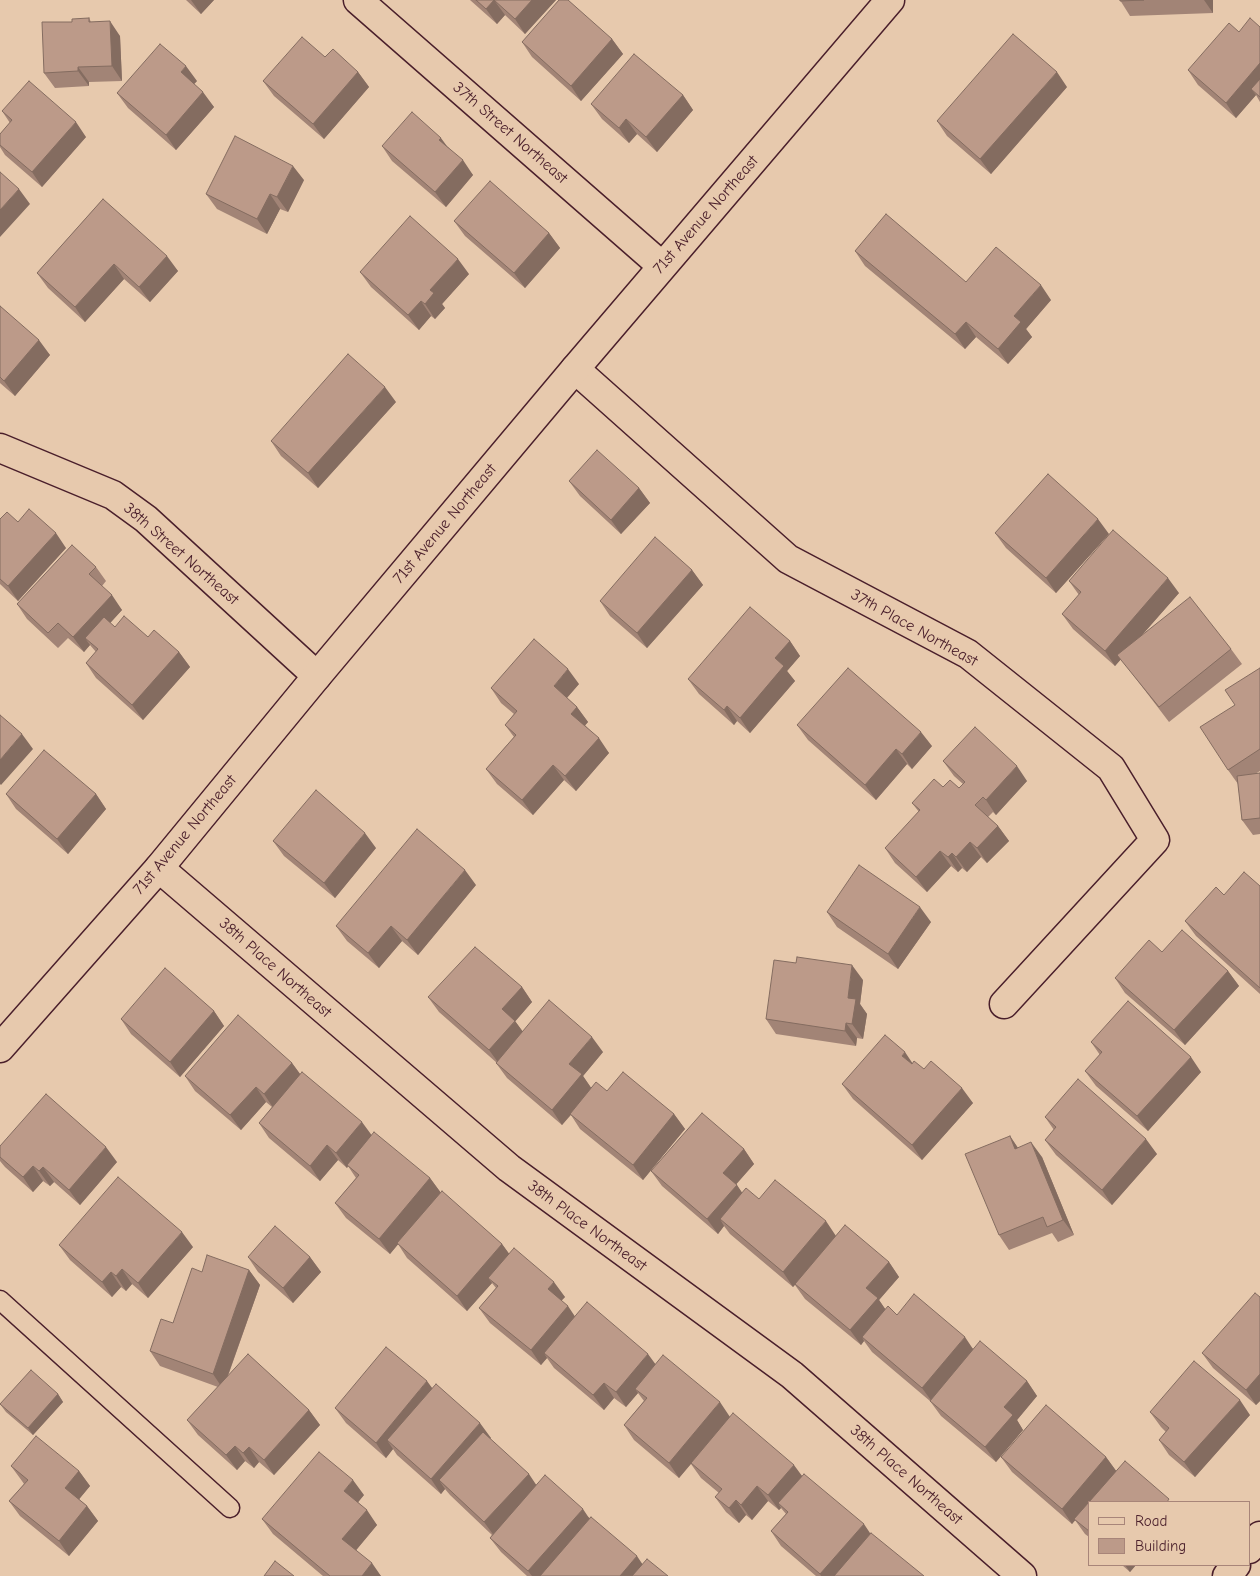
<!DOCTYPE html>
<html>
<head>
<meta charset="utf-8">
<style>
	body { margin:0 }
	#map { position:relative; width:1260px; height:1576px; overflow:hidden; background:#e7c9ad; font-family:"Comic Neue",sans-serif }
	canvas { display:block }
	.legend { position:absolute; left:1088px; top:1501px; width:162px; height:65px; box-sizing:border-box; background:#e7c9ad; border:1px solid #a88579; margin:0; padding:6px 9px; list-style:none; font-size:15px; color:#4a1f2b }
	.legend li { display:flex; align-items:center; gap:10px; height:25px }
	.legend b { width:25px; border:1px solid #a88579 }
</style>
</head>
<body>
<div id="map">
<canvas width="1260" height="1576"></canvas>
<ul class="legend">
<li><b style="height:6px;background:#e7c9ad"></b>Road</li>
<li><b style="height:14px;background:#bc9a89"></b>Building</li>
</ul>
</div>
<script>
const ctx = document.querySelector('canvas').getContext('2d');
ctx.lineJoin = 'round';
const toPath = rows => new Path2D(rows.map(r => 'M' + r).join(''));
function stroke(path, color, width, dash) { ctx.strokeStyle = color; ctx.lineWidth = width; ctx.lineCap = dash ? 'butt' : 'round'; ctx.setLineDash(dash || []); ctx.stroke(path); }
function paint(path, color) { ctx.fillStyle = color; ctx.fill(path, 'evenodd'); }
function write(font, color, halo, rows, align = 'center') {
  ctx.font = font + ' "Comic Neue",sans-serif'; ctx.lineWidth = 4.5; ctx.setLineDash([]); ctx.textBaseline = 'middle'; ctx.strokeStyle = halo; ctx.fillStyle = color; for (const [text, x, y, turn = 0] of rows) {
    ctx.save(); ctx.translate(x, y); ctx.rotate((+turn || 0) * Math.PI / 180); ctx.textAlign = isNaN(turn) ? turn : align; if (halo) ctx.strokeText(text, 0, 0); ctx.fillText(text, 0, 0); ctx.restore();
  }
}
const lane = toPath([
	[0,1300,230,1508]
]);
const street = toPath([
	[358,0,662,266],
	[575,369,788,559,968,654,1111,768,1155,840,1004,1004],
	[0,448,113,495,146,519,317,676],
	[159,868,509,1168,792,1375,1022,1576],
	[1249,1549,1260,1536],
	[1227,1576,1236,1565]
]);
const secondary = toPath([
	[0,1048,159,868,317,676,575,369,890,0]
]);
stroke(lane, '#4a1f2b', 21);
stroke(street, '#4a1f2b', 31);
stroke(secondary, '#4a1f2b', 31);
stroke(lane, '#e7c9ad', 18);
stroke(street, '#e7c9ad', 28);
stroke(secondary, '#e7c9ad', 28);
paint(toPath([
	[186,0,214,0,201,14],
	[470,0,556,0,525,34,505,15,497,24],
	[1120,0,1213,0,1213,13,1130,16],
	[89,18,91,22,120,36,122,81,89,82,89,86,55,88,44,73,72,22],
	[1260,27,1260,102,1256,95,1236,118,1198,85,1188,70,1239,32],
	[612,39,623,54,581,101,532,57,522,42],
	[325,57,358,72,369,87,324,139,274,96,263,81],
	[197,81,194,84,214,107,176,150,128,108,117,93],
	[1067,87,991,174,947,136,937,121],
	[683,95,693,110,657,152,637,134,629,143,602,119,591,104],
	[2,111,86,137,42,187,5,155,0,147,0,134,10,123],
	[382,146,448,147,473,175,446,207,392,161],
	[304,180,288,212,280,209,267,234,217,209,206,194],
	[103,199,178,271,150,302,124,279,85,322,48,288,37,273],
	[454,221,549,233,560,248,525,288,465,236],
	[855,251,966,282,1051,300,1026,329,1032,337,1008,364,976,337,965,349,865,266],
	[360,272,469,274,442,304,445,308,435,319,431,316,419,330,371,287],
	[0,306,50,355,15,396,0,383],
	[396,402,318,488,281,456,271,441],
	[569,481,639,488,650,503,621,534,580,496],
	[0,519,18,522,66,548,18,601,0,584],
	[995,533,1109,534,1056,593,1006,548],
	[96,567,106,581,102,586,122,610,110,623,115,627,148,637,179,652,190,667,143,720,96,678,86,663,96,652,90,645,84,652,68,638,58,648,27,619,17,604],
	[692,570,703,585,647,648,610,616,600,601],
	[1069,581,1179,593,1142,635,1231,649,1242,664,1169,722,1121,659,1115,666,1073,629,1062,614,1079,595],
	[790,641,800,656,787,671,795,681,750,733,737,721,734,725,699,694,688,679],
	[1260,668,1260,771,1255,774,1260,773,1260,834,1253,835,1242,820,1238,784,1228,770,1235,705],
	[579,684,567,698,577,707,588,722,585,725,609,753,576,791,564,780,533,815,497,784,486,769,514,737,505,725,514,714,501,703,491,688],
	[797,725,932,746,912,769,907,764,876,800,808,740],
	[943,761,1027,781,996,815,993,812,988,817,998,826,1009,841,987,863,981,857,967,872,962,868,958,872,951,866,927,892,895,863,885,848,919,812,912,803,943,787,959,788,963,784,954,776],
	[6,794,96,794,106,809,68,854,16,809],
	[273,841,376,848,335,898,284,856],
	[476,885,418,955,402,941,379,968,347,941,336,926],
	[1260,886,1260,994,1196,936,1185,921,1224,895],
	[827,912,931,922,898,969,837,927],
	[1162,952,1228,971,1239,986,1185,1045,1125,993,1115,978],
	[863,980,860,1004,867,1014,863,1039,857,1038,856,1046,776,1034,766,1019],
	[522,987,532,1002,515,1021,523,1032,603,1052,583,1076,591,1088,607,1091,674,1114,685,1129,643,1180,580,1129,571,1115,562,1125,507,1078,496,1063,497,1063,439,1012,428,997],
	[214,1011,224,1026,180,1077,131,1034,121,1019],
	[1091,1042,1201,1072,1148,1131,1096,1086,1085,1071,1100,1055],
	[292,1063,300,1074,371,1135,430,1178,441,1193,502,1244,509,1254,565,1297,561,1301,575,1317,655,1364,730,1417,802,1476,870,1534,924,1576,816,1576,781,1546,771,1531,786,1514,781,1508,779,1510,768,1501,752,1520,746,1515,739,1523,726,1512,715,1497,719,1493,701,1478,691,1464,679,1478,634,1440,624,1425,644,1401,638,1393,626,1407,614,1398,604,1410,554,1368,547,1358,541,1365,490,1323,479,1308,496,1288,492,1283,467,1311,407,1258,398,1244,390,1254,346,1218,335,1203,356,1178,348,1166,347,1168,338,1160,320,1181,269,1138,259,1123,272,1107,266,1102,241,1130,195,1091,185,1076],
	[912,1063,973,1103,922,1160,853,1099,842,1084],
	[1045,1117,1157,1154,1112,1205,1056,1155,1045,1140,1054,1130],
	[1010,1136,1018,1148,1042,1157,1074,1235,1058,1242,1052,1233,1009,1250,999,1235],
	[0,1146,117,1162,80,1205,54,1182,50,1186,43,1181,33,1192,5,1167,0,1161],
	[744,1149,754,1164,736,1184,742,1193,759,1199,889,1262,899,1277,879,1300,885,1309,974,1349,1027,1381,1037,1396,1017,1420,1023,1430,996,1462,941,1416,930,1401,872,1352,864,1341,861,1345,805,1299,795,1285,793,1287,730,1234,724,1226,718,1234,662,1186,651,1171],
	[59,1245,193,1247,148,1298,132,1284,126,1291,121,1287,112,1297,70,1260],
	[248,1257,310,1257,321,1272,293,1303,258,1272],
	[249,1270,260,1285,228,1376,309,1410,320,1425,274,1475,259,1462,254,1468,245,1461,237,1470,198,1435,187,1420,218,1387,160,1366,150,1351,173,1323,202,1272],
	[1260,1297,1260,1401,1256,1405,1213,1368,1202,1353],
	[432,1388,491,1438,490,1439,536,1485,590,1518,642,1564,668,1576,527,1576,501,1552,490,1538,492,1535,450,1495,445,1489,441,1494,397,1455,393,1449,386,1458,346,1423,335,1408],
	[58,1394,63,1402,33,1435,6,1412,0,1404],
	[1150,1412,1250,1415,1195,1477,1169,1455,1159,1440,1166,1432,1161,1427],
	[1001,1457,1106,1457,1116,1471,1089,1502,1089,1537,1085,1534,1075,1520,1072,1524,1012,1472],
	[11,1466,79,1471,90,1486,79,1499,87,1506,98,1521,69,1556,20,1516,9,1501,24,1484,22,1481],
	[364,1495,358,1502,377,1525,356,1550,381,1576,323,1576,273,1534,262,1519],
	[1122,1565,1136,1565,1130,1572]
]), '#a28476');
paint(toPath([
	[191,0,214,0,201,14],
	[494,0,505,15,497,24,486,9],
	[532,0,556,0,525,34,515,19],
	[1204,0,1213,0,1213,13],
	[110,21,120,36,122,81,112,66],
	[612,39,623,54,581,101,571,86],
	[1260,63,1260,90,1251,89,1256,95,1236,118,1226,103],
	[186,66,197,81,191,87,181,72],
	[78,67,89,82,89,86,78,71],
	[358,72,369,87,324,139,313,124],
	[1057,72,1067,87,991,174,980,159],
	[203,92,214,107,176,150,166,135],
	[683,95,693,110,657,152,646,137],
	[626,119,637,134,629,143,619,128],
	[76,122,86,137,42,187,32,172],
	[441,138,452,153,439,140],
	[463,160,473,175,446,207,435,192],
	[293,166,304,180,288,212,277,197],
	[19,189,30,204,0,237,0,210],
	[270,194,280,209,267,234,257,219],
	[549,233,560,248,525,288,514,273],
	[167,256,178,271,150,302,139,287],
	[458,259,469,274,442,304,445,308,435,319,425,304,430,290],
	[114,264,124,279,85,322,75,307],
	[1041,285,1051,300,1026,329,1032,337,1008,364,998,349,1014,316],
	[421,301,431,316,419,330,408,315],
	[966,322,976,337,965,349,955,334],
	[39,340,50,355,15,396,4,381],
	[385,387,396,402,318,488,308,473],
	[639,488,650,503,621,534,611,520],
	[1098,519,1109,534,1056,593,1046,578],
	[56,533,66,548,18,601,8,586],
	[692,570,703,585,647,648,637,633],
	[1168,578,1179,593,1115,666,1105,651],
	[112,595,122,610,92,643,85,638,90,645,84,652,73,637],
	[790,641,800,656,787,671,795,681,750,733,740,718,775,658],
	[179,652,190,667,143,720,132,705],
	[568,669,579,684,564,701,554,686],
	[727,706,737,721,734,725,724,710],
	[577,707,588,722,582,729,571,714],
	[921,732,932,746,912,769,902,754],
	[22,734,33,749,1,785,0,784,0,760],
	[599,738,609,753,576,791,565,776],
	[896,749,907,764,876,800,865,785],
	[553,765,564,780,533,815,522,800],
	[1017,766,1027,781,996,815,986,800],
	[96,794,106,809,68,854,57,839],
	[998,826,1009,841,987,863,977,848],
	[365,833,376,848,335,898,324,883],
	[970,842,981,857,967,872,956,857],
	[940,851,951,866,927,892,916,877],
	[952,853,962,868,958,872,948,857],
	[465,870,476,885,418,955,407,940],
	[920,907,931,922,898,969,888,954],
	[391,926,402,941,379,968,368,953],
	[852,965,863,980,860,1004,867,1014,863,1039,852,1024,848,998],
	[1228,971,1239,986,1185,1045,1174,1030],
	[522,987,532,1002,513,1024,502,1009],
	[214,1011,224,1026,180,1077,170,1062],
	[515,1021,526,1036,500,1065,489,1050],
	[846,1023,857,1038,856,1046,845,1031],
	[592,1037,603,1052,583,1076,592,1089,562,1125,552,1110,569,1064],
	[905,1052,915,1067,902,1056],
	[1191,1057,1201,1072,1148,1131,1137,1116],
	[292,1063,303,1078,274,1109,264,1094],
	[256,1087,266,1102,241,1130,230,1115],
	[962,1088,973,1103,922,1160,912,1145],
	[674,1114,685,1129,643,1180,633,1165],
	[362,1122,373,1137,347,1165,348,1166,347,1168,336,1153],
	[1010,1136,1020,1151,1015,1149],
	[1146,1139,1157,1154,1112,1205,1102,1190],
	[1031,1142,1042,1157,1074,1235,1063,1220],
	[327,1145,338,1160,320,1181,310,1166],
	[106,1147,117,1162,80,1205,69,1190],
	[744,1149,754,1164,733,1188,723,1173],
	[33,1166,43,1181,33,1192,23,1177],
	[43,1167,54,1182,50,1186,39,1171],
	[430,1178,441,1193,390,1254,379,1239],
	[737,1185,747,1200,720,1219,724,1226,718,1234,707,1219],
	[826,1221,836,1236,793,1287,783,1272],
	[182,1232,193,1247,148,1298,138,1283],
	[502,1244,513,1259,488,1278,492,1283,467,1311,457,1296],
	[310,1257,321,1272,293,1303,283,1288],
	[889,1262,899,1277,879,1300,888,1313,862,1337,864,1341,861,1345,850,1330,866,1288],
	[122,1269,132,1284,126,1291,116,1276],
	[249,1270,260,1285,223,1389,213,1374],
	[111,1272,121,1287,112,1297,102,1282],
	[554,1282,565,1297,558,1304,548,1289],
	[568,1306,578,1321,544,1353,547,1358,541,1365,531,1350],
	[965,1337,975,1352,933,1403,922,1388],
	[648,1354,659,1369,635,1389,638,1393,626,1407,616,1392],
	[1260,1374,1260,1401,1256,1405,1246,1390],
	[427,1381,438,1396,387,1440,393,1449,386,1458,376,1443],
	[1027,1381,1037,1396,1017,1420,1023,1430,996,1462,985,1447,1004,1407],
	[604,1383,614,1398,604,1410,593,1395],
	[58,1394,63,1402,33,1435,28,1428],
	[1240,1400,1250,1415,1195,1477,1184,1462],
	[720,1402,730,1417,679,1478,669,1463],
	[309,1410,320,1425,274,1475,264,1460],
	[480,1423,491,1438,447,1488,439,1480,445,1489,441,1494,431,1479],
	[235,1446,245,1461,237,1470,226,1455],
	[249,1447,259,1462,254,1468,243,1453],
	[1106,1457,1117,1472,1072,1524,1062,1509],
	[794,1465,805,1480,778,1503,781,1508,779,1510,768,1495],
	[79,1471,90,1486,76,1503,65,1488],
	[529,1474,539,1489,495,1537,484,1522],
	[353,1480,364,1495,355,1506,344,1491],
	[757,1486,768,1501,752,1520,741,1505],
	[736,1500,746,1515,739,1523,729,1508],
	[87,1506,98,1521,69,1556,59,1541],
	[583,1509,593,1524,547,1576,532,1576,528,1571],
	[367,1510,377,1525,353,1554,342,1539],
	[864,1524,874,1539,842,1576,821,1576,820,1574],
	[637,1556,647,1571,643,1576,620,1576],
	[372,1563,381,1576,362,1576],
	[1125,1565,1136,1565,1130,1572]
]), '#846c60');
const building = toPath([
	[476,0,532,0,515,19,494,0,486,9,476,0],
	[559,0,568,0,612,39,571,86,522,42,559,0],
	[1120,0,1144,0,1120,1,1120,0],
	[89,18,89,22,110,21,112,66,78,67,78,71,44,73,42,22,72,22,72,19,89,18],
	[1250,18,1260,27,1260,63,1226,103,1188,70,1229,23,1239,32,1250,18],
	[1013,34,1057,72,980,159,937,121,1013,34],
	[302,37,325,57,333,49,358,72,313,124,263,81,302,37],
	[160,44,186,66,181,72,203,92,166,135,117,93,160,44],
	[634,54,683,95,646,137,626,119,619,128,591,104,634,54],
	[1260,79,1260,97,1251,89,1260,79],
	[29,81,76,122,32,172,0,145,0,134,12,120,2,111,29,81],
	[412,112,441,138,439,140,463,160,435,192,382,146,412,112],
	[235,136,293,166,277,197,270,194,257,219,206,194,235,136],
	[0,172,19,189,0,210,0,172],
	[490,181,549,233,514,273,454,221,490,181],
	[103,199,167,256,139,287,114,264,75,307,37,273,103,199],
	[886,214,966,282,996,247,1041,285,1014,316,1021,322,998,349,966,322,955,334,855,251,886,214],
	[410,216,458,259,430,290,434,293,425,304,421,301,408,315,360,272,410,216],
	[0,306,39,340,4,381,0,377,0,306],
	[348,354,385,387,308,473,271,441,348,354],
	[597,450,639,488,611,520,569,481,597,450],
	[1048,474,1098,519,1046,578,995,533,1048,474],
	[29,509,56,533,8,586,0,579,0,519,7,512,18,522,29,509],
	[1113,530,1168,578,1105,651,1062,614,1081,592,1069,581,1113,530],
	[655,537,692,570,637,633,600,601,655,537],
	[72,545,96,567,89,574,112,595,73,637,58,623,48,633,17,604,72,545],
	[1190,597,1231,649,1159,707,1117,655,1190,597],
	[750,607,790,641,775,658,784,666,740,718,727,706,724,710,688,679,750,607],
	[124,616,148,637,154,630,179,652,132,705,86,663,98,649,85,638,104,617,115,627,124,616],
	[534,639,568,669,554,686,577,707,571,714,599,738,565,776,553,765,522,800,486,769,516,735,505,725,517,711,491,688,534,639],
	[848,668,921,732,902,754,896,749,865,785,797,725,848,668],
	[1260,668,1260,749,1228,770,1200,727,1235,705,1225,690,1260,668],
	[0,715,22,734,0,760,0,715],
	[975,727,1017,766,986,800,983,797,975,805,998,826,977,848,970,842,956,857,952,853,948,857,940,851,916,877,885,848,920,810,912,803,934,779,943,787,950,780,959,788,965,782,943,761,975,727],
	[44,750,96,794,57,839,6,794,44,750],
	[1260,773,1260,818,1242,820,1237,776,1260,773],
	[316,790,365,833,324,883,273,841,316,790],
	[417,829,465,870,407,940,391,926,368,953,336,926,417,829],
	[859,865,920,907,888,954,827,912,859,865],
	[1244,872,1260,886,1260,988,1185,921,1216,887,1224,895,1244,872],
	[1182,930,1228,971,1174,1030,1115,978,1149,940,1162,952,1182,930],
	[475,947,522,987,502,1009,515,1021,489,1050,428,997,475,947],
	[797,957,852,965,848,998,856,999,852,1024,846,1023,845,1031,766,1019,774,960,796,963,797,957],
	[165,968,214,1011,170,1062,121,1019,165,968],
	[549,1000,592,1037,569,1064,582,1074,552,1110,496,1063,549,1000],
	[1128,1001,1191,1057,1137,1116,1085,1071,1102,1052,1091,1042,1128,1001],
	[238,1015,292,1063,264,1094,256,1087,230,1115,185,1076,238,1015],
	[885,1035,905,1052,902,1056,912,1064,914,1061,924,1069,931,1061,962,1088,912,1145,842,1084,885,1035],
	[302,1072,362,1122,336,1153,327,1145,310,1166,259,1123,302,1072],
	[623,1072,674,1114,633,1165,570,1114,596,1082,607,1091,623,1072],
	[1078,1079,1146,1139,1102,1190,1045,1140,1056,1127,1045,1117,1078,1079],
	[46,1094,106,1147,69,1190,43,1167,39,1171,33,1166,23,1177,0,1157,0,1146,46,1094],
	[702,1113,744,1149,723,1173,737,1185,707,1219,651,1171,702,1113],
	[374,1132,430,1178,379,1239,335,1203,359,1175,347,1165,374,1132],
	[1010,1136,1015,1149,1031,1142,1063,1220,1047,1227,1043,1217,999,1235,965,1154,1010,1136],
	[118,1177,182,1232,138,1283,122,1269,116,1276,111,1272,102,1282,59,1245,118,1177],
	[775,1180,826,1221,783,1272,720,1219,746,1188,759,1199,775,1180],
	[442,1191,502,1244,457,1296,397,1243,442,1191],
	[845,1225,889,1262,866,1288,878,1298,850,1330,795,1284,845,1225],
	[275,1226,310,1257,283,1288,248,1257,275,1226],
	[514,1248,554,1282,548,1289,568,1306,531,1350,479,1308,498,1286,488,1278,514,1248],
	[207,1255,249,1270,213,1374,150,1351,161,1319,173,1323,192,1268,202,1272,207,1255],
	[1255,1293,1260,1297,1260,1374,1246,1390,1202,1353,1255,1293],
	[914,1294,965,1337,922,1388,862,1337,888,1306,897,1315,914,1294],
	[587,1302,648,1354,616,1392,604,1383,593,1395,544,1353,587,1302],
	[980,1341,1027,1381,1004,1407,1013,1415,985,1447,930,1401,980,1341],
	[386,1347,427,1381,376,1443,335,1408,386,1347],
	[248,1354,309,1410,264,1460,249,1447,243,1453,235,1446,226,1455,187,1420,248,1354],
	[663,1355,720,1402,669,1463,624,1425,647,1398,635,1389,663,1355],
	[1194,1361,1240,1400,1184,1462,1159,1440,1169,1428,1150,1412,1194,1361],
	[31,1370,58,1394,28,1428,0,1404,31,1370],
	[436,1384,480,1423,431,1479,387,1440,436,1384],
	[1046,1405,1106,1457,1062,1509,1001,1457,1046,1405],
	[733,1413,794,1465,768,1495,757,1486,741,1505,736,1500,729,1508,715,1497,722,1489,691,1463,733,1413],
	[483,1432,529,1474,484,1522,439,1480,483,1432],
	[36,1436,79,1471,65,1488,87,1506,59,1541,9,1501,28,1480,11,1466,36,1436],
	[319,1452,353,1480,344,1491,367,1510,342,1539,372,1563,362,1576,330,1576,262,1519,319,1452],
	[1125,1461,1169,1499,1167,1502,1089,1502,1125,1461],
	[804,1474,864,1524,820,1574,771,1531,788,1512,778,1503,804,1474],
	[545,1475,583,1509,528,1571,490,1538,545,1475],
	[1089,1502,1089,1531,1074,1519,1089,1502],
	[591,1517,637,1556,620,1576,540,1576,591,1517],
	[871,1533,924,1576,834,1576,871,1533],
	[647,1559,668,1576,632,1576,647,1559],
	[275,1561,294,1576,264,1576,275,1561]
]);
paint(building, '#bc9a89');
stroke(building, '#846c60', 1);
write('16px', '#4a1f2b', '#e7c9ad', [
	["37th Street Northeast",510,133,41],
	["71st Avenue Northeast",706,215,-49],
	["71st Avenue Northeast",445,524,-50],
	["38th Street Northeast",181,554,41],
	["37th Place Northeast",914,628,29],
	["71st Avenue Northeast",185,835,-50],
	["38th Place Northeast",275,968,41],
	["38th Place Northeast",587,1226,36],
	["38th Place Northeast",906,1475,41]
]);
</script>
</body>
</html>
